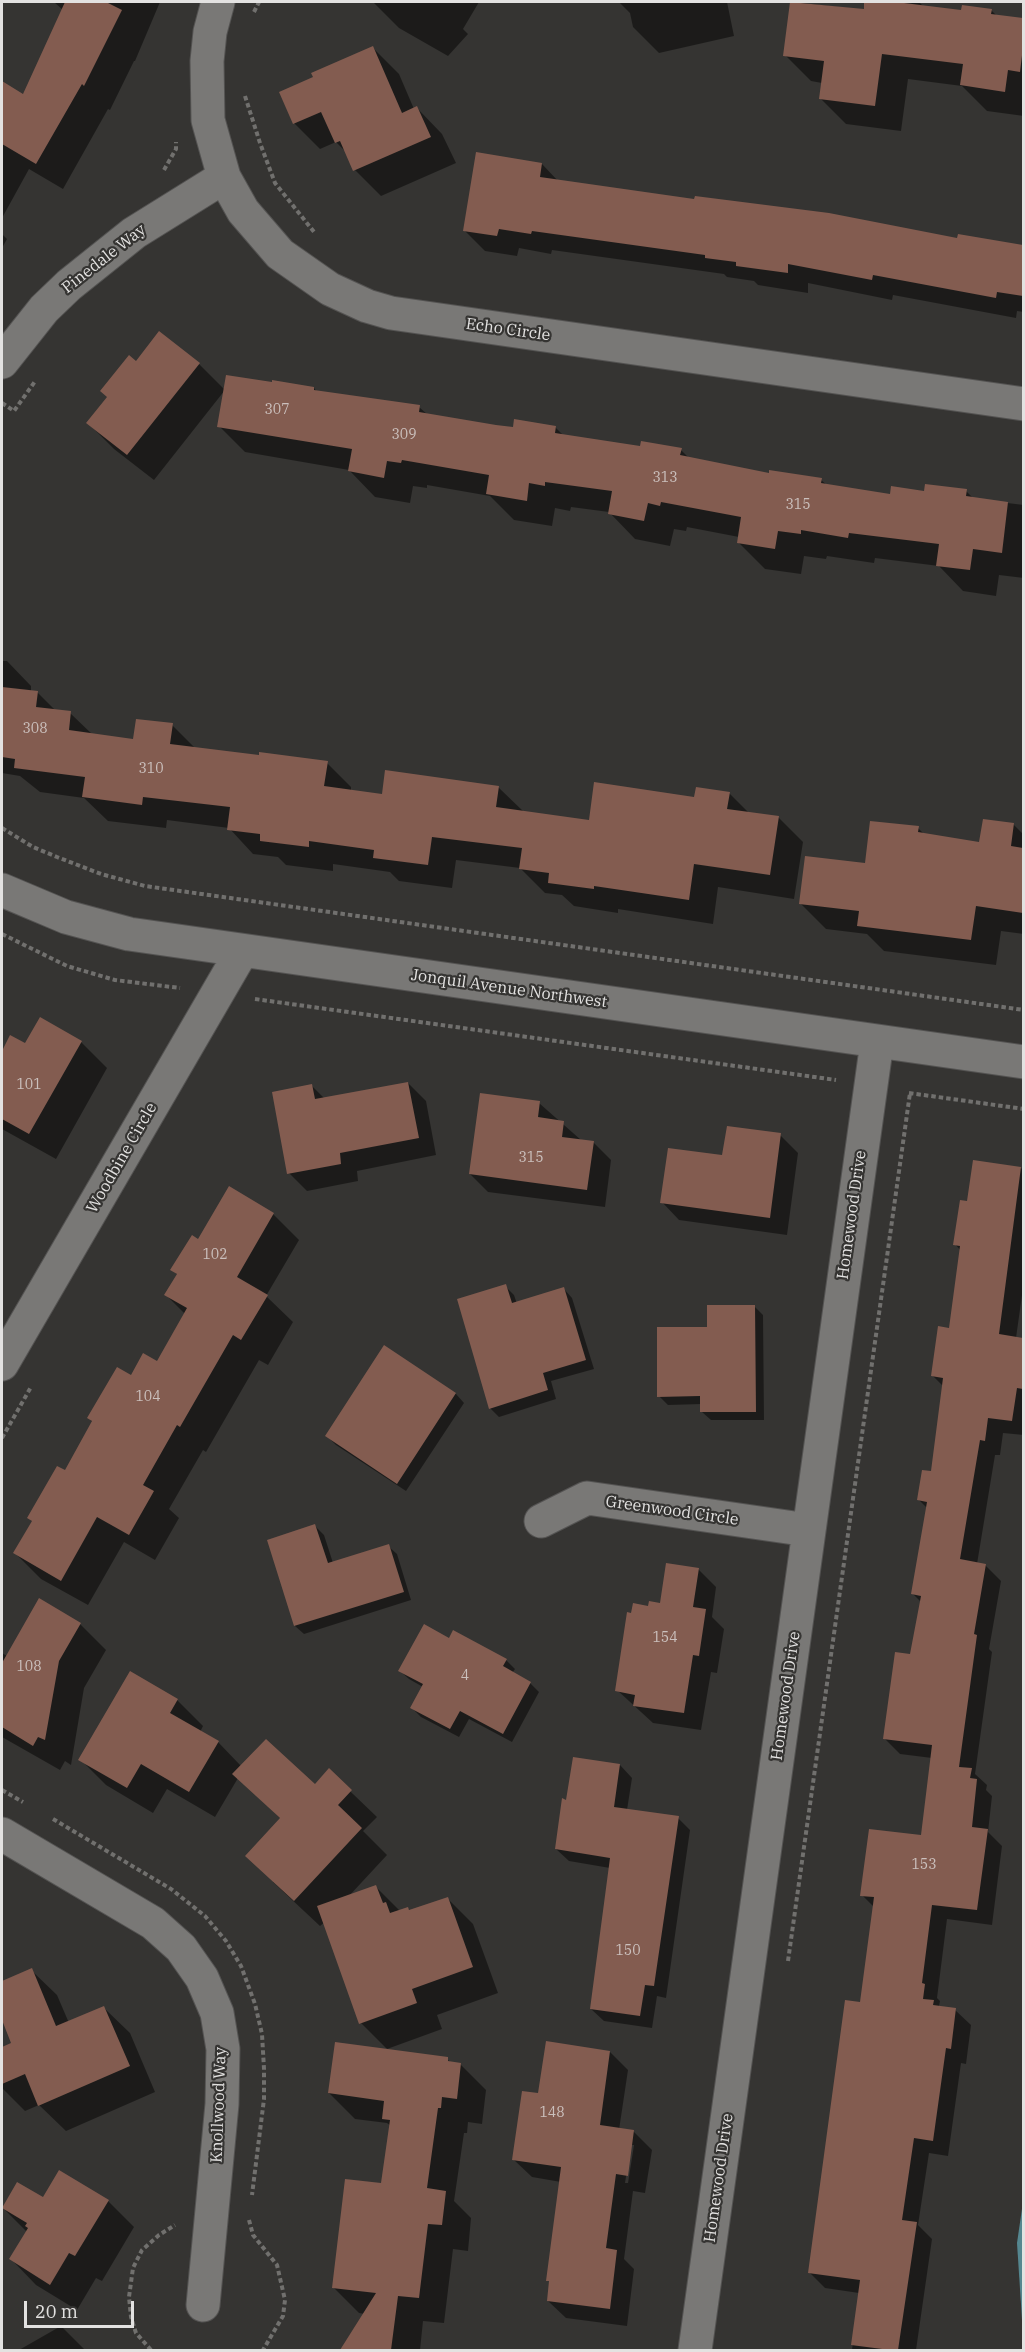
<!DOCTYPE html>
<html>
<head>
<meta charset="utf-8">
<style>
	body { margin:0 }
	#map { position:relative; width:1025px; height:2352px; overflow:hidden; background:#353432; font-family:"IBM Plex Serif",serif }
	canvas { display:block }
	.frame { position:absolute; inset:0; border:3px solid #e3e2e1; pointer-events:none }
	.scale { position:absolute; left:24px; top:2301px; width:110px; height:27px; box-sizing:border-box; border:3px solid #e3e2e1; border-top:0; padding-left:8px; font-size:18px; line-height:21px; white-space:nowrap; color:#e3e2e1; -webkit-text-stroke:4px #353432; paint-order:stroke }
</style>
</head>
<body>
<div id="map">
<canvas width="1025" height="2352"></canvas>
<div class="frame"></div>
<div class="scale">20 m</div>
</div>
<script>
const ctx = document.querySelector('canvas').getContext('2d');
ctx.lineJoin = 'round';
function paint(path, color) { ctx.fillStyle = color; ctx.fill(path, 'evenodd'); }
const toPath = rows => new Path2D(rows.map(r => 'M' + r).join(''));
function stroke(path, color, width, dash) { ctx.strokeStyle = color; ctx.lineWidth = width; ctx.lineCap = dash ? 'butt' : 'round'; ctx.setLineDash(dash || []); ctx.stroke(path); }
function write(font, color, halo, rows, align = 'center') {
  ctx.font = font + ' "IBM Plex Serif",serif'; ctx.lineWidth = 4.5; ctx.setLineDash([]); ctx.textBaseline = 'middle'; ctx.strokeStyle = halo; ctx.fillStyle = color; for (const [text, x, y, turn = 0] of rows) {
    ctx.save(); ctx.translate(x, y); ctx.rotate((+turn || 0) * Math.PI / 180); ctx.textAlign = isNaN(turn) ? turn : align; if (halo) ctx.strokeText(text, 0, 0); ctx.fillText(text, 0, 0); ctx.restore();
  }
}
paint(toPath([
	[1023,2202,1023,2335,1017,2243]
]), '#558790');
paint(toPath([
	[54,2,160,2,135,61,134,61,110,110,108,109,63,189,29,169,2,218,2,83,24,96,63,10],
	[373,2,479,2,463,29,468,34,448,56,399,28],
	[619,2,727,2,734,36,659,53,633,27,630,13],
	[792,2,865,10,866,2,919,2,924,7,962,12,991,10,998,17,1024,20,1024,116,987,111,962,86,908,79,901,131,846,124,820,98,822,83,811,81,785,55],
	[373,48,399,74,414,109,417,108,442,134,456,163,381,196,355,170,348,154,336,142,320,149,294,123,315,78],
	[542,164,559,182,959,239,959,236,1024,246,1024,312,1017,311,1016,318,893,295,892,300,808,283,808,293,758,285,754,281,727,277,724,274,552,250,551,254,519,248,517,256,485,251,465,231],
	[2,234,7,239,2,248],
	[136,363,199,364,225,390,314,388,317,392,419,407,428,415,514,429,555,427,564,436,641,448,681,450,690,459,770,475,821,480,828,486,891,496,966,491,974,499,1024,505,1024,578,999,575,996,596,963,591,939,566,875,558,874,563,827,556,826,559,804,556,801,574,765,569,739,543,739,537,687,527,686,531,674,529,670,546,635,539,609,512,571,507,570,511,555,508,552,526,514,520,490,496,427,485,427,488,413,486,410,503,375,497,349,470,245,452,219,426,225,390,154,480,114,449,88,423],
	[2,661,7,661,31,686,31,692,37,692,56,711,70,713,93,735,134,741,172,725,196,749,327,763,351,787,351,792,383,796,498,787,524,812,590,822,729,793,749,813,778,817,803,842,794,899,718,887,713,924,618,909,618,913,574,906,562,895,545,893,520,868,456,860,452,888,399,881,390,872,333,864,333,871,286,865,278,857,253,854,229,828,167,820,166,828,108,821,84,798,40,792,20,776,2,773],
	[1013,824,1024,835,1024,934,1001,931,996,965,884,951,867,934,826,929,801,904,866,865,918,828,925,835,980,843],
	[11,1037,26,1045,81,1042,107,1068,56,1159,2,1129,2,1054],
	[408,1083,426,1101,436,1155,357,1171,358,1181,307,1191,289,1173,312,1086,325,1099],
	[539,1103,581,1140,593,1142,611,1160,605,1207,488,1192,470,1174],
	[780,1135,798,1153,787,1235,679,1220,662,1202,723,1157],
	[1021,1168,1024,1171,1024,1281,1016,1338,1024,1339,1024,1435,1003,1433,1000,1455,995,1455,977,1564,985,1565,1001,1581,989,1649,992,1652,975,1774,987,1785,986,1790,992,1796,988,1832,1002,1846,992,1925,947,1919,937,1998,940,2001,939,2006,955,2010,971,2025,966,2064,961,2063,948,2156,929,2153,918,2225,932,2239,916,2350,852,2350,859,2293,825,2288,809,2272,861,2004,874,1907,862,1895,922,1837,932,1758,900,1754,884,1738,911,1656,921,1602,913,1594,927,1508,919,1500,932,1473,944,1387,933,1376,951,1329,961,1251,955,1244,968,1203],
	[273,1214,299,1240,266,1296,293,1322,268,1365,259,1360,206,1452,203,1450,169,1509,179,1518,155,1560,124,1542,88,1605,41,1579,15,1553,33,1522,29,1518,66,1472,93,1423,89,1418,132,1377,158,1363,185,1314,166,1295,178,1275,172,1270,198,1241],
	[505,1286,514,1295,517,1304,564,1289,572,1298,594,1369,551,1381,556,1399,499,1417,490,1408],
	[754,1306,763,1315,764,1420,711,1420,702,1412,702,1404,668,1405,659,1396,709,1328],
	[385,1347,456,1394,464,1403,406,1491,336,1445,327,1436],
	[315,1526,324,1535,333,1563,388,1546,397,1554,411,1600,304,1634,295,1626,269,1541],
	[698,1569,716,1587,712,1617,724,1629,717,1673,711,1672,701,1730,653,1723,617,1690,650,1608,661,1604],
	[80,1624,106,1650,84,1688,71,1765,65,1761,60,1770,2,1737,2,1653,7,1656],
	[450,1640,506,1660,515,1669,512,1673,530,1683,539,1692,512,1742,469,1719,459,1737,421,1717,412,1708,423,1687,409,1679,400,1671],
	[131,1673,177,1700,203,1726,200,1732,218,1742,241,1766,315,1787,329,1771,377,1817,363,1831,387,1855,349,1896,375,1886,400,1911,407,1908,411,1911,447,1898,473,1924,498,1993,437,2015,442,2029,387,2049,361,2023,325,1922,320,1926,273,1882,281,1819,238,1778,215,1817,167,1789,153,1813,106,1785,80,1759],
	[620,1765,632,1778,627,1810,678,1818,690,1830,666,1998,657,1996,652,2028,604,2021,591,2009,610,1868,569,1861,556,1849,568,1801],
	[31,1970,57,1995,69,2023,104,2008,130,2033,155,2092,66,2131,39,2105,25,2111,2,2088,2,2049,13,2043,2,2016,2,1982],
	[610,2052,628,2070,619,2130,634,2132,652,2150,645,2193,633,2191,624,2259,634,2269,627,2326,566,2318,548,2301,550,2282,548,2280,561,2182,532,2177,514,2160,540,2095],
	[631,2145,634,2145,628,2183,625,2183],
	[447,2059,451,2063,460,2064,486,2090,482,2124,468,2122,467,2133,464,2133,454,2201,471,2218,468,2251,453,2249,444,2323,423,2321,420,2350,342,2350,365,2314,359,2313,333,2287,382,2185,391,2126,387,2123,355,2119,329,2093],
	[43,2199,108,2201,134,2227,102,2281,96,2278,77,2310,36,2285,11,2259,27,2232,3,2208],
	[61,2326,85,2350,19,2350]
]), '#0007');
paint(toPath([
	[65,2,106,2,122,10,84,86,82,84,36,164,2,144,2,81,23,94],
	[790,2,864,9,864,2,896,2,961,10,962,5,992,9,991,14,1023,18,1023,47,1020,72,1008,70,1005,92,960,85,963,64,882,54,875,106,819,99,824,61,783,56],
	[373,46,402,113,417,106,431,137,353,171,340,141,335,143,321,112,293,124,279,92,313,77,311,73],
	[476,152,542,163,540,177,694,199,695,196,829,213,957,238,958,234,1023,245,1023,296,997,292,996,298,873,275,872,280,788,264,788,273,736,266,736,262,705,258,705,255,532,231,531,234,499,229,497,236,463,231],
	[159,331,200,363,127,455,86,423,107,397,100,391,129,355,136,361],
	[226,375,272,382,272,380,314,387,314,390,420,405,419,412,496,425,513,427,514,419,556,426,555,433,640,446,641,441,682,448,680,455,769,473,769,470,822,478,821,483,890,494,891,486,924,491,925,484,967,489,966,496,1008,502,1002,553,973,549,970,570,936,566,939,544,849,533,848,538,801,530,801,534,778,531,775,549,737,543,741,517,661,502,660,506,648,503,644,521,608,514,612,491,545,482,545,486,529,483,527,501,486,494,489,475,402,460,401,463,387,461,384,478,348,471,352,449,217,427],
	[2,687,38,691,36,707,71,711,69,730,133,739,136,719,173,723,170,744,259,755,259,752,328,761,324,786,382,794,385,770,499,786,496,807,589,820,594,782,694,797,696,787,730,792,727,809,779,816,770,875,694,864,689,900,594,886,594,889,548,883,549,873,519,869,522,848,432,837,428,865,373,858,374,850,309,841,309,847,260,841,260,834,227,830,230,807,143,797,142,805,82,797,85,777,14,768,15,759,2,757],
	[983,819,1014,823,1011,846,1023,848,1023,913,976,906,971,940,857,926,859,911,799,904,805,856,865,863,870,821,919,826,918,832,979,842],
	[40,1017,82,1041,29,1134,2,1119,2,1051,10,1035,25,1043],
	[408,1082,419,1138,340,1153,341,1164,287,1174,272,1092,312,1084,315,1099],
	[480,1093,540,1101,538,1117,564,1121,562,1137,594,1141,587,1190,469,1174],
	[727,1126,781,1133,770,1218,660,1203,668,1148,722,1155],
	[973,1160,1021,1167,999,1334,1023,1338,1023,1389,1017,1388,1012,1421,988,1418,985,1441,980,1440,960,1559,986,1564,974,1634,977,1635,959,1767,972,1768,970,1778,977,1779,972,1827,988,1829,977,1910,932,1905,922,1983,925,1984,923,1999,934,2000,933,2005,956,2008,951,2049,946,2048,933,2141,914,2138,902,2220,917,2222,898,2350,890,2350,851,2345,860,2280,808,2273,845,2000,860,2002,874,1897,860,1896,869,1829,921,1835,932,1745,883,1739,895,1652,910,1654,921,1596,911,1594,927,1502,917,1500,922,1470,931,1471,943,1378,931,1376,938,1326,949,1328,960,1246,953,1245,960,1200,967,1201],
	[229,1186,274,1213,237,1277,268,1295,241,1340,233,1335,180,1427,177,1425,143,1485,154,1491,129,1535,97,1517,61,1581,13,1553,32,1521,27,1518,57,1466,65,1470,92,1421,87,1418,117,1367,131,1375,143,1353,157,1361,187,1308,164,1295,177,1274,170,1270,192,1235,198,1239],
	[506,1284,512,1303,564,1287,586,1360,543,1373,548,1390,489,1409,457,1299],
	[707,1305,755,1305,756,1412,700,1412,700,1396,657,1397,657,1327,707,1327],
	[384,1345,456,1393,397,1484,325,1436],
	[315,1524,328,1563,389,1544,404,1592,294,1626,267,1540],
	[666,1563,699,1568,693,1607,706,1609,699,1656,693,1655,684,1713,633,1706,635,1695,615,1691,627,1612,631,1613,633,1603,648,1606,649,1601,660,1603],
	[39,1598,81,1623,59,1661,45,1740,38,1737,33,1746,2,1727,2,1663],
	[424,1624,449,1638,453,1630,507,1659,503,1666,531,1682,503,1734,460,1711,450,1729,410,1708,423,1684,398,1671],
	[130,1671,178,1699,170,1713,219,1741,189,1792,141,1764,127,1788,78,1760],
	[266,1739,315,1784,329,1768,352,1790,338,1805,362,1828,294,1901,245,1856,280,1818,232,1774],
	[573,1757,620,1764,614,1807,679,1816,654,1986,645,1985,640,2016,590,2009,610,1858,555,1849,562,1798,566,1800],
	[376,1885,383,1903,386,1902,390,1913,408,1907,409,1910,448,1897,473,1967,412,1989,417,2003,359,2024,317,1906],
	[32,1968,56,2026,104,2006,130,2066,38,2106,25,2074,2,2084,2,2047,11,2043,2,2020,2,1981],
	[546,2041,610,2051,600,2125,634,2130,628,2176,616,2174,606,2248,617,2250,610,2309,547,2301,549,2281,546,2281,561,2167,512,2160,522,2091,538,2093],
	[335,2042,448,2057,448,2061,461,2063,457,2099,442,2097,441,2108,438,2108,427,2188,446,2191,442,2225,428,2224,419,2298,398,2296,391,2350,340,2350,376,2293,332,2288,345,2179,381,2183,390,2120,382,2119,384,2101,328,2093],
	[59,2170,109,2200,75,2256,69,2253,50,2285,9,2259,28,2228,25,2226,27,2223,2,2208,17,2182,43,2197]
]), '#835c50');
const minor = toPath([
	[218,2,210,32,207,61,208,120,224,177,243,211,280,254,330,289,367,306,391,313,1024,404],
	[2,362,44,309,69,285,134,233,224,177],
	[2,890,66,917,129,934,1024,1062],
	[2,1364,242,951],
	[541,1521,587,1498,808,1530],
	[2,1834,153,1923,181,1948,202,1978,217,2013,223,2049,222,2104,203,2305],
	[695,2350,877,1042]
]);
stroke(minor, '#545352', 35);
stroke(toPath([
	[254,12,259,2],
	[245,96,260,143,275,183,314,232],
	[164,170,176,149,176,142],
	[2,403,14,411,36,380],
	[2,828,33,847,57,857,101,874,145,886,1024,1010],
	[2,934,67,966,115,980,180,988],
	[255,999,836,1080],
	[909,1093,1024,1109],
	[2,1438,31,1387],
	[2,1790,23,1802],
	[53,1819,171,1889,205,1916,226,1941,241,1966,255,2004,262,2034,264,2069,264,2099,252,2195],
	[788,1961,910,1093],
	[249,2220,253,2235,277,2265,285,2300,283,2316,263,2350],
	[151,2350,136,2333,131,2317,129,2297,133,2268,142,2250,159,2235,175,2225]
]), '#71706e', 4, [4.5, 3]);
stroke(minor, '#797876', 33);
write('14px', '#cbc0bd', null, [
	["307",277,410],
	["309",404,435],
	["313",665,478],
	["315",798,505],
	["308",35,729],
	["310",151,769],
	["101",29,1085],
	["315",531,1158],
	["102",215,1255],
	["104",148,1397],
	["154",665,1638],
	["108",29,1667],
	["4",465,1676],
	["153",924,1865],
	["150",628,1951],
	["148",552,2113]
]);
write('16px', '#e3e2e1', '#353432', [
	["Pinedale Way",104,259,-38],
	["Echo Circle",508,330,8],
	["Jonquil Avenue Northwest",509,989,8],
	["Woodbine Circle",122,1158,-60],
	["Homewood Drive",852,1215,-82],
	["Greenwood Circle",672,1511,8],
	["Homewood Drive",786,1696,-82],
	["Knollwood Way",219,2105,-88],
	["Homewood Drive",719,2178,-82]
]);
</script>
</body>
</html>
